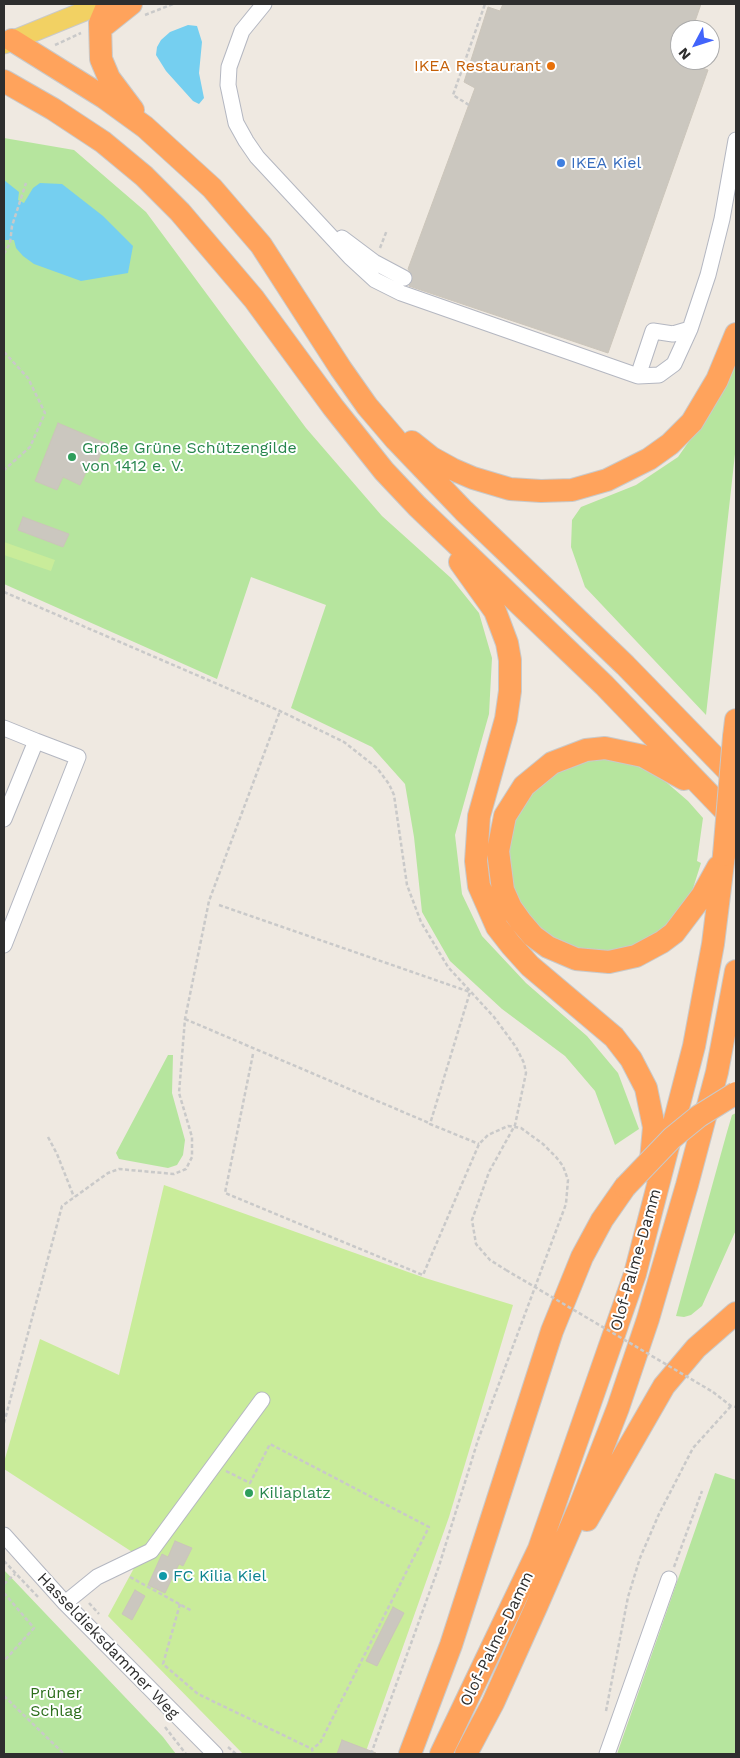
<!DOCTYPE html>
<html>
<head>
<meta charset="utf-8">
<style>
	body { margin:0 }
	#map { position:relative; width:740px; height:1758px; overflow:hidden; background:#efe9e1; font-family:"Work Sans",sans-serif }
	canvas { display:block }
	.frame { position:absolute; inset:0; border:5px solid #2e2e2e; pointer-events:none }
	.north { position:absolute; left:670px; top:20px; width:50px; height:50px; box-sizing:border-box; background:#fff; border:1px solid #ababab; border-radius:50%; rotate:230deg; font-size:14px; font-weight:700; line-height:20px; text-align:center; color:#2e2e2e }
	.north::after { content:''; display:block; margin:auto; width:18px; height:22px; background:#4264fb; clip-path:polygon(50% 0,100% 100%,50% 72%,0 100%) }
</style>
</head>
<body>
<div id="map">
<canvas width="740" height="1758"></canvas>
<div class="frame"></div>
<div class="north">N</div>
</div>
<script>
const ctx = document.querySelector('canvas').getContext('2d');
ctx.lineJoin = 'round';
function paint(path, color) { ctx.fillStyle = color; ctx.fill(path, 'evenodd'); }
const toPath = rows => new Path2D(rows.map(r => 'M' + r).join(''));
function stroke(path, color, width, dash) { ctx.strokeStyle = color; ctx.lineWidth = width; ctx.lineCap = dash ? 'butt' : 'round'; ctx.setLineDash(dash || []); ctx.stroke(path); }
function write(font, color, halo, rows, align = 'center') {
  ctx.font = font + ' "Work Sans",sans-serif'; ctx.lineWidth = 4; ctx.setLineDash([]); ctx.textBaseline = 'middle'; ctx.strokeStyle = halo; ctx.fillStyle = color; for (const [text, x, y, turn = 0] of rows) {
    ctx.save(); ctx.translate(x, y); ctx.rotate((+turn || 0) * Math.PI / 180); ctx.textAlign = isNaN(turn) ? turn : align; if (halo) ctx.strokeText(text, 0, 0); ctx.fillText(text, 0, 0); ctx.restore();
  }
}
paint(toPath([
	[4,138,74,150,146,212,306,428,382,516,451,578,479,613,492,658,489,714,455,835,462,894,482,936,526,983,587,1036,618,1073,639,1129,615,1145,595,1091,565,1056,502,1009,450,961,422,912,414,837,405,784,372,747,291,708,326,605,251,577,217,679,4,584],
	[735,366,736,445,706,715,585,587,571,547,572,520,581,507,636,485,678,457,720,397],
	[604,759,625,761,659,776,688,801,703,818,697,861,701,863,690,898,667,930,617,954,580,951,542,934,518,903,504,861,518,805,547,776,584,760],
	[168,1055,173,1055,172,1093,185,1140,183,1155,177,1165,168,1168,119,1159,116,1153],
	[736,1113,736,1230,702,1306,691,1315,684,1317,676,1316,727,1132,732,1115],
	[715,1473,736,1480,736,1754,617,1754],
	[4,1570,163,1737,176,1754,4,1754]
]), '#b6e59e');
paint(toPath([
	[4,542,55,560,51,571,4,555],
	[164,1185,425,1278,513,1305,449,1517,365,1754,243,1754,108,1616,140,1557,4,1469,4,1462,40,1339,119,1375]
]), '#c9ec9a');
paint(toPath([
	[188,25,197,26,202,42,199,73,204,98,199,104,193,101,166,71,156,55,157,47,161,40,170,32],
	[4,180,19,192,18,200,24,203,33,188,40,183,62,184,103,216,133,246,128,273,81,281,34,264,23,256,16,248,14,240,5,240,4,244]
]), '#75cff0');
const building = toPath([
	[503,4,701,4,692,30,680,30,680,60,708,70,608,353,409,286,413,277,408,269,475,88,464,82,488,7,500,11,503,4],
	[58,423,105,443,94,470,88,468,80,485,63,477,57,490,35,481,58,423],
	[23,517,69,534,63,547,18,530,23,517],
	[175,1541,192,1548,183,1566,179,1564,165,1593,148,1585,162,1554,168,1557,175,1541],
	[135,1590,145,1596,132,1620,122,1614,135,1590],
	[393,1607,404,1613,377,1666,366,1661,393,1607],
	[342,1740,376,1753,376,1754,337,1754,342,1740]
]);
paint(building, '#cbc7bf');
stroke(building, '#cbc5ba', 1);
const minor = toPath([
	[264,4,242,31,229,67,228,85,236,123,246,141,257,157,350,257,375,280,401,293,638,376,659,375,674,364,690,329,708,275,722,219,736,140],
	[342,238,374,262,404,278],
	[638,376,653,331,673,334,690,329],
	[4,728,36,741,4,819],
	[4,945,78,757,36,741],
	[4,1535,65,1603,215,1754],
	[65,1603,97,1577,151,1551,262,1400],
	[607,1754,669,1579]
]);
const major = toPath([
	[4,44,102,4]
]);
const highway = toPath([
	[108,4,100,23,101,59,109,78,133,110],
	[101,28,131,4],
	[12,40,105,98,145,127,212,188,261,245,341,369,367,406,396,440,464,511,625,665,736,779],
	[4,81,53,109,103,142,144,176,180,212,254,299,333,407,384,471,417,506,604,685,736,822],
	[412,442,432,458,452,469,473,478,510,489,541,491,572,490,607,480,649,459,670,444,692,422,717,380,736,334],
	[460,562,495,611,507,643,510,660,510,691,506,719,479,816,476,861,479,886,497,927,511,945,530,966,614,1037,631,1059,646,1088,654,1127,650,1171],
	[734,737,736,720],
	[684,779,643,756,605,748,586,750,552,763,524,786,505,816,498,851,503,890,511,908,521,922,533,936,548,947,576,959,609,962,636,956,662,942,674,933,702,896,718,867],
	[587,1520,664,1386,696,1348,736,1313],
	[410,1754,451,1645,552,1331,582,1257,602,1220,625,1187],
	[441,1754,539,1549,635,1274,694,1046,713,944,724,855],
	[466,1754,493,1703,537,1605,580,1506,618,1408,648,1319,687,1185,717,1072,736,971]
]);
stroke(minor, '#b4b7c1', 17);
stroke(major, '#c9c9c9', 21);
stroke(highway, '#c9c9c9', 24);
stroke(toPath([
	[145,15,173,4],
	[55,45,81,33],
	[469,105,453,95,485,4],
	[380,248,387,230],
	[4,254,10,243,12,226,26,183],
	[4,352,28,378,45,413,30,447,4,470],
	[4,592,280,711,344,742,377,768,389,784,394,795,407,885,421,922,448,967,494,1017,516,1047,524,1063,526,1073,515,1125,489,1172,472,1220,476,1244,490,1260,506,1270],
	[219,905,470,992,430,1124,479,1144],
	[185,1019,429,1123],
	[253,1054,225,1193,423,1275,479,1144,488,1135,508,1126,521,1128,543,1144,556,1157,563,1166,568,1180,566,1204,478,1440,439,1566,371,1754],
	[48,1137,57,1154,74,1197],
	[713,1392,731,1406,736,1407],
	[4,1423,62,1206,108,1173,119,1169,174,1174,186,1169,192,1157,192,1137,179,1093,185,1019,209,901,280,711],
	[226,1471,250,1483,270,1444,429,1527,320,1743,312,1749,313,1754],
	[4,1561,39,1598],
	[674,1567,702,1491],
	[130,1577,192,1611],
	[4,1584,15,1574],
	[4,1593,34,1628,4,1661],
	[89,1603,99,1614],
	[180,1604,163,1664,198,1694,312,1749],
	[4,1696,64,1754],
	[606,1711,628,1597,640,1558,659,1514,693,1448,731,1406],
	[165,1727,186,1754],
	[228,1747,236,1754]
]), '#c9c9c9', 2.5, [4, 2.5]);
stroke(minor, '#fff', 15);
stroke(major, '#f2d163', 19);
stroke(highway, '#ffa35c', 22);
const highwayBridge = toPath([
	[724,855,734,737],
	[625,1187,672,1138,699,1116,736,1093]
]);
stroke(highwayBridge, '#c9c9c9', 24, []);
stroke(toPath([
	[506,1270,713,1392]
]), '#c9c9c9', 2.5, [4, 2.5]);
stroke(highwayBridge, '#ffa35c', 22);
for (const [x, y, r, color] of [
	[551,66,5,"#e8710a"],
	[561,163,5,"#3f7fe0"],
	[72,457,5,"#2e9e5b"],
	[249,1493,5,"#2e9e5b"],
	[163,1576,5,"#0f9aa8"]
]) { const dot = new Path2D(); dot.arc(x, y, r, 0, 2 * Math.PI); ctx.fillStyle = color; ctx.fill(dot); stroke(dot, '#fff', 2); }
write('16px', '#c56008', '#fff', [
	["IKEA Restaurant",541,66]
], 'right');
write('16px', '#366cbe', '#fff', [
	["IKEA Kiel",571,163]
], 'left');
write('16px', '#27864d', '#fff', [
	["Große Grüne Schützengilde",82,448],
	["von 1412 e. V.",82,466],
	["Kiliaplatz",259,1493]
], 'left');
write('16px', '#2e2e2e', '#fff', [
	["Olof-Palme-Damm",636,1260,-74],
	["Olof-Palme-Damm",497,1639,-64],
	["Hasseldieksdammer Weg",108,1646,46]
]);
write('16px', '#0d838f', '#fff', [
	["FC Kilia Kiel",173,1576]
], 'left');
write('16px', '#2c6e1b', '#fff', [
	["Prüner",56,1693],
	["Schlag",56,1711]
]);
</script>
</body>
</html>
